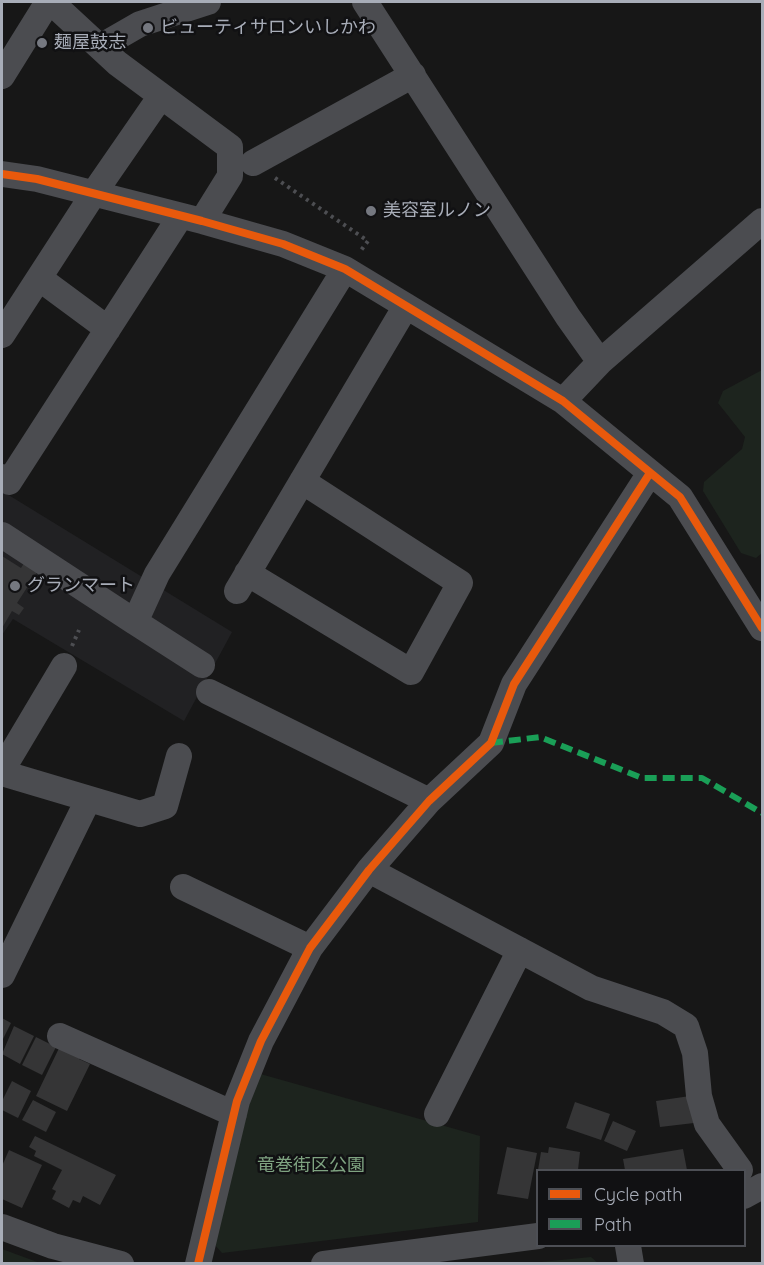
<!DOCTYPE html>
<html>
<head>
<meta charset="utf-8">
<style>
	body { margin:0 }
	#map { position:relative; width:764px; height:1265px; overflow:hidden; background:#171717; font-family:Quicksand,sans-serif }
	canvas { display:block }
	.frame { position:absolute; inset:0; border:3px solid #a8adb8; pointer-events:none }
	.legend { position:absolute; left:536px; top:1169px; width:210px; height:78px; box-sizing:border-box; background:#111113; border:2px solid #4d4f55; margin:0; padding:8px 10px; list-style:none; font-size:18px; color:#a8adb8 }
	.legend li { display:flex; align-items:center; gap:12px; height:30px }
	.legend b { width:30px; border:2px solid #4d4f55 }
</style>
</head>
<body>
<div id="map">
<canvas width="764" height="1265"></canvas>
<div class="frame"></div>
<ul class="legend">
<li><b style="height:8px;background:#e8590c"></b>Cycle path</li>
<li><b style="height:8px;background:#1a9f57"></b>Path</li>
</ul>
</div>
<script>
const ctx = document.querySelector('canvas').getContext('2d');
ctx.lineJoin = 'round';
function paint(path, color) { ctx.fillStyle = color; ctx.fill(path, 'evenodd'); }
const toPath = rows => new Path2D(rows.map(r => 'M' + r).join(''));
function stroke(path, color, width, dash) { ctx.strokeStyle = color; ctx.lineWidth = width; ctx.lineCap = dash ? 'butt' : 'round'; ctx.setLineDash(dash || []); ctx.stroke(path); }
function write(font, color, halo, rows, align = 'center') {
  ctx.font = font + ' Quicksand,"Noto Sans JP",sans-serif'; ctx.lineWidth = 5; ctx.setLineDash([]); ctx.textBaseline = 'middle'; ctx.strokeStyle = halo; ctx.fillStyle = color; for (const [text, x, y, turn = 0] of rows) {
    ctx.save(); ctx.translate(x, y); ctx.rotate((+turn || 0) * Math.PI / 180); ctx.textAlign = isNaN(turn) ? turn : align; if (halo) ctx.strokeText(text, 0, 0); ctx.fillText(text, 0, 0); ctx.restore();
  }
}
paint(toPath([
	[2,491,232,632,184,721,13,619,2,635]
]), '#212123');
paint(toPath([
	[762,370,762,553,756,558,741,553,703,491,704,482,742,449,745,437,718,403,723,391],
	[257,1073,480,1136,478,1222,222,1253,214,1244],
	[2,1249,40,1263,2,1263],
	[591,1257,598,1263,531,1263]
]), '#1d241e');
paint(toPath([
	[2,556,21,568,28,557,41,566,17,603,24,608,19,615,12,611,2,628],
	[2,1018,11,1023,2,1041],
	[14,1026,34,1036,20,1064,2,1054],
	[36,1037,56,1047,42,1075,22,1065],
	[61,1044,81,1054,79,1059,90,1064,67,1111,36,1096],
	[12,1081,31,1091,18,1118,2,1110,2,1101],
	[690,1096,694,1123,660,1127,656,1101],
	[33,1100,56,1112,46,1132,22,1120],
	[575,1102,610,1114,601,1140,566,1128],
	[613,1121,636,1131,627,1151,604,1141],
	[35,1136,116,1175,100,1205,83,1196,80,1203,73,1200,69,1208,52,1199,56,1191,52,1189,62,1170,34,1156,36,1151,29,1147],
	[507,1147,537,1153,528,1199,497,1194],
	[549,1147,580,1152,578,1170,538,1170,541,1152,548,1153],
	[683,1149,687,1170,625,1170,623,1159],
	[9,1150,42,1165,22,1208,2,1199,2,1166]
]), '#353536');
stroke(toPath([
	[275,178,368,241,359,253],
	[72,646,79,630]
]), '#4d4e52', 4, [3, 4.5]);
stroke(toPath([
	[51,2,117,63,230,147,230,176,202,221],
	[365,2,568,317,600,362],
	[100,47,140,24,208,2],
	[2,76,48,2],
	[253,163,413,75],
	[2,174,37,179,202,221,283,244,345,269,563,401,680,497,762,628],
	[39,278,108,329],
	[2,335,94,193,161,96],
	[563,401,600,362,762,221],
	[2,477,9,482,180,217],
	[2,535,135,622,157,574,345,269],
	[247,573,411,672,460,583,302,481],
	[237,591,406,306],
	[135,622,202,665],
	[209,692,429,801],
	[2,770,64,666],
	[2,773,140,814,165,806,179,756],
	[369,870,591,988,663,1012,686,1026,695,1053,699,1096,707,1124,740,1170],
	[183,887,310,948],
	[2,975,88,800],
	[60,1036,234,1114],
	[437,1114,520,950],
	[744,1196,762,1186],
	[2,1227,53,1246,121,1264],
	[628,1246,631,1264],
	[198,1264,237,1101,261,1041,310,948,369,870,429,801,491,743,514,684,650,473],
	[324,1264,538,1236]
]), '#4b4c50', 26);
stroke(toPath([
	[491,743,540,737,642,778,702,778,762,813]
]), '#1a9f57', 6, [12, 6]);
stroke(toPath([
	[2,174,37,179,202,221,283,244,345,269,563,401,680,497,762,628],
	[198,1264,237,1101,261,1041,310,948,369,870,429,801,491,743,514,684,650,473]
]), '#e8590c', 8);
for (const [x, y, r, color] of [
	[148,28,6,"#757880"],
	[42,43,6,"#757880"],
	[371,211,6,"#757880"],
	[15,586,6,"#757880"]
]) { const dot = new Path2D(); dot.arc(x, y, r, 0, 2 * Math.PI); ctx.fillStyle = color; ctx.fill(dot); stroke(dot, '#111113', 2); }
write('18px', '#a8adb8', '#111113', [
	["ビューティサロンいしかわ",160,28],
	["麺屋鼓志",54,43],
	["美容室ルノン",383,211],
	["グランマート",27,586]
], 'left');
write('18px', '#7fa381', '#111113', [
	["竜巻街区公園",311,1166]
]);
</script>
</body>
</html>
